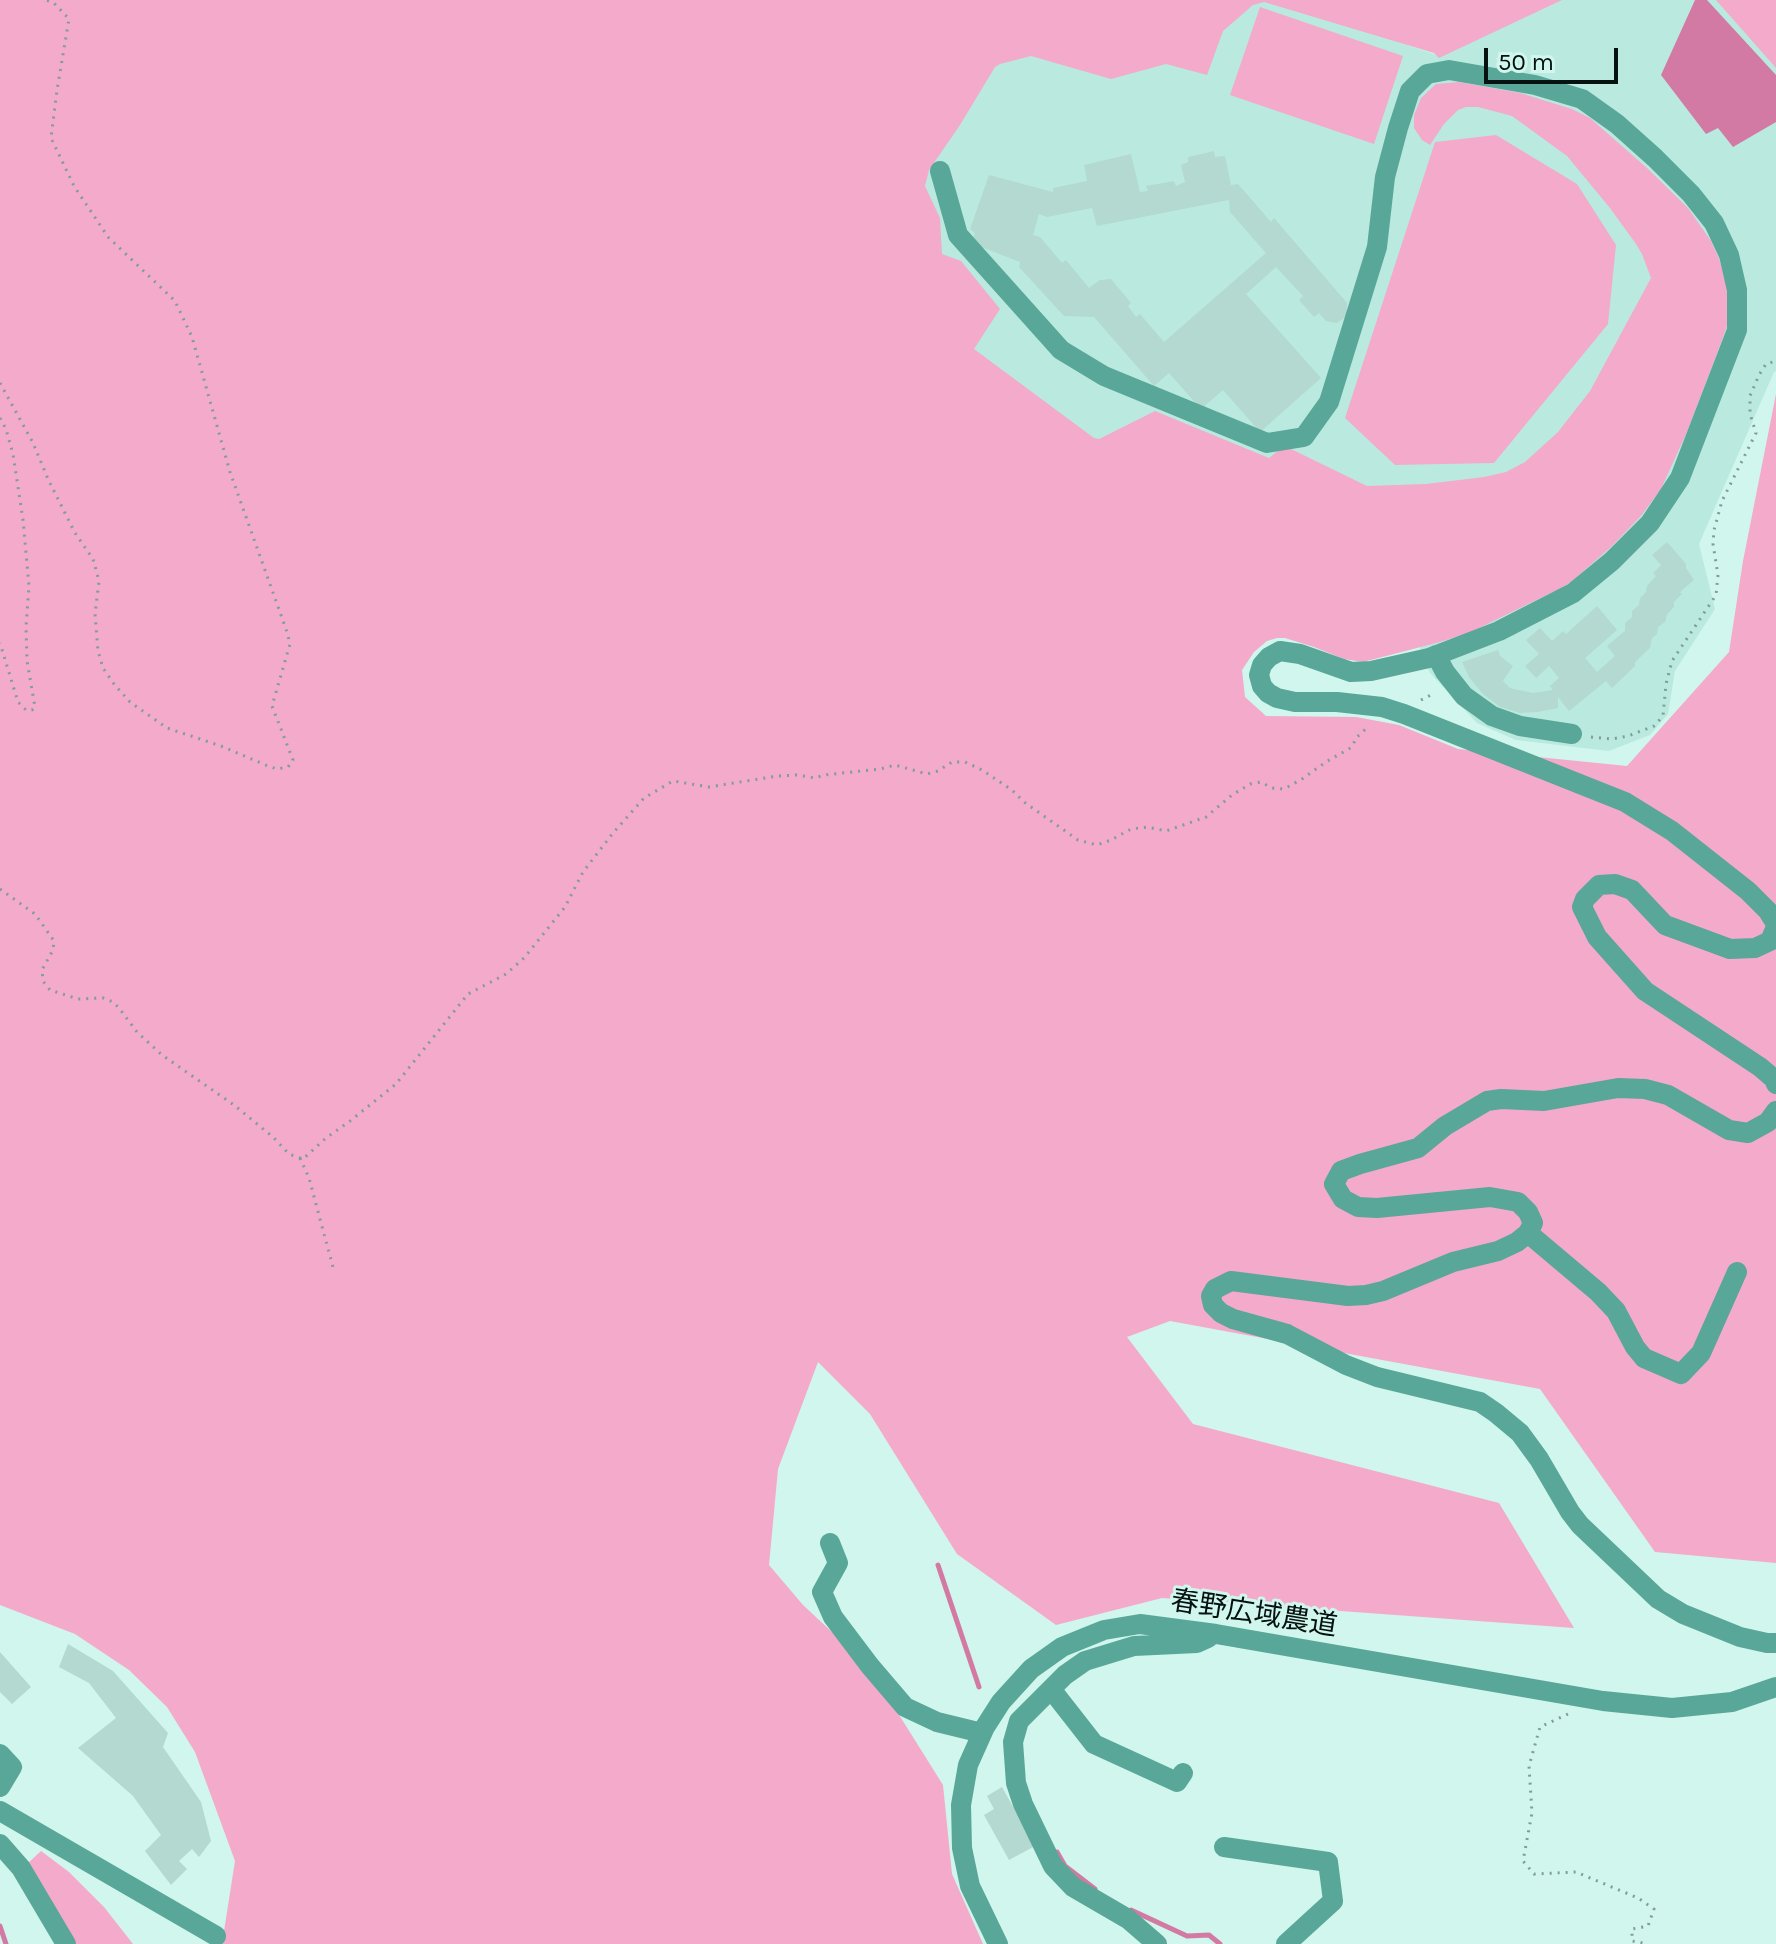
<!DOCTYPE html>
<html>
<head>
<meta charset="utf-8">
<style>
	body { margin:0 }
	#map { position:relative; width:1776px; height:1944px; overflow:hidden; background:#d0f6ed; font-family:Karla,sans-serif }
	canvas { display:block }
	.scale { position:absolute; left:1484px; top:48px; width:134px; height:36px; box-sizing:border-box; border:4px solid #05120f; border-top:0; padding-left:10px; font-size:24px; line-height:28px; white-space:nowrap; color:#05120f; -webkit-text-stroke:6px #d0f6ed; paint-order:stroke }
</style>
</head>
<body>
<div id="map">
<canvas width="1776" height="1944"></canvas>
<div class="scale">50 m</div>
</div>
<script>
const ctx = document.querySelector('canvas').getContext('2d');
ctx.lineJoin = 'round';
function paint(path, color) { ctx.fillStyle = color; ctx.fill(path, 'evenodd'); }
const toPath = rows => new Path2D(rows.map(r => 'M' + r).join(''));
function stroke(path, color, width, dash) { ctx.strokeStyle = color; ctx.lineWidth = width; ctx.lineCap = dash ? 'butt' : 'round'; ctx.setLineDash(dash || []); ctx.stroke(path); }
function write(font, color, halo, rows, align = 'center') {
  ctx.font = font + ' Karla,"Noto Sans JP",sans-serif'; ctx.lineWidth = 6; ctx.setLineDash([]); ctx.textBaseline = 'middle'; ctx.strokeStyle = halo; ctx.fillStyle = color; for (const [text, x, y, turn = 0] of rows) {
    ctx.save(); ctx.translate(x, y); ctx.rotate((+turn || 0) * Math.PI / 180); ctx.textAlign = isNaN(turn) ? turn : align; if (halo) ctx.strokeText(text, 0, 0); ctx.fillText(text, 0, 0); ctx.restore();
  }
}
paint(toPath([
	[1258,0,1273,0,1440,56,1552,0,1719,0,1776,65,1776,371,1774,372,1699,544,1715,609,1675,671,1668,714,1650,735,1609,751,1516,740,1477,723,1430,673,1361,499,1091,461,957,358,936,260,916,180,991,60,1219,25]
]), '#baeadf');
paint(toPath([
	[0,0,1562,0,1439,58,1434,53,1264,2,1253,5,1223,31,1207,75,1166,64,1111,79,1031,56,1000,64,995,67,960,125,929,170,925,186,940,218,942,254,961,261,1000,309,974,349,1094,438,1099,439,1155,411,1269,458,1279,450,1285,448,1291,449,1367,486,1426,484,1484,477,1506,472,1525,462,1558,432,1590,391,1651,278,1642,254,1636,244,1610,208,1567,156,1512,116,1478,107,1466,107,1458,110,1444,124,1430,145,1422,140,1414,128,1414,115,1421,98,1436,84,1459,82,1520,93,1572,109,1590,118,1647,168,1688,208,1711,241,1720,261,1727,288,1727,326,1721,343,1687,432,1661,489,1641,516,1611,547,1572,581,1561,588,1471,632,1440,642,1363,662,1344,659,1314,647,1285,638,1277,638,1267,641,1254,652,1242,670,1245,697,1266,716,1356,717,1399,725,1458,749,1627,766,1729,652,1743,561,1776,394,1776,1563,1655,1552,1540,1389,1170,1321,1127,1337,1193,1424,1499,1503,1574,1628,1162,1598,1056,1625,957,1554,870,1414,818,1362,778,1469,769,1565,803,1605,848,1647,896,1710,943,1785,952,1874,983,1944,222,1944,235,1861,195,1752,167,1707,129,1670,75,1634,0,1605],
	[1716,0,1776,0,1776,68],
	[1260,7,1403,56,1374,144,1230,95],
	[1496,135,1577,184,1616,245,1608,324,1494,463,1395,465,1345,418,1435,142],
	[41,1851,69,1872,104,1907,133,1944,74,1944,26,1865]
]), '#f3aacb');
paint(toPath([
	[1695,0,1707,0,1776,75,1776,122,1733,147,1718,128,1706,134,1661,75]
]), '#d37aa4');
stroke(toPath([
	[938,1565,979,1687],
	[1057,1852,1065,1866,1095,1889],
	[1131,1910,1187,1936,1209,1935,1220,1944],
	[0,1926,6,1944]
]), '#d37aa4', 5);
paint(toPath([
	[1214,151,1215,157,1225,156,1231,185,1238,184,1271,222,1274,218,1347,303,1347,316,1337,323,1326,321,1319,313,1314,317,1299,300,1303,296,1276,267,1246,294,1321,378,1260,432,1223,390,1201,409,1169,373,1154,386,1094,317,1064,316,1019,267,1020,262,971,243,975,233,970,229,989,175,1053,192,1053,188,1087,181,1084,165,1131,154,1140,192,1148,191,1146,186,1174,181,1176,186,1185,182,1181,165,1188,162,1188,157],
	[1229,200,1230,212,1266,253,1164,342,1140,314,1136,317,1128,306,1131,303,1111,279,1100,280,1089,288,1066,260,1062,263,1040,237,1033,235,1039,214,1047,217,1092,208,1097,226],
	[1667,542,1686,564,1686,568,1694,580,1680,592,1682,594,1674,602,1674,607,1667,614,1665,622,1658,627,1657,634,1652,638,1650,648,1635,662,1635,666,1612,688,1606,681,1569,711,1558,697,1558,708,1538,712,1520,713,1500,707,1483,694,1469,677,1462,662,1498,650,1500,656,1513,666,1503,681,1510,688,1533,693,1553,690,1550,686,1559,678,1549,666,1536,678,1525,666,1539,654,1526,640,1540,628,1552,641,1563,631,1566,634,1597,606,1617,630,1585,658,1597,672,1615,656,1607,646,1625,631,1625,623,1632,617,1632,611,1639,605,1640,598,1646,592,1647,586,1656,576,1653,573,1661,565,1652,555],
	[68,1644,113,1671,168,1733,163,1747,201,1802,211,1841,199,1857,192,1849,179,1861,187,1869,171,1885,145,1851,161,1835,133,1796,78,1748,116,1718,89,1683,59,1667],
	[0,1652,31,1687,12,1704,0,1692],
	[1002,1787,1035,1846,1009,1860,984,1815,994,1809,987,1796]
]), '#b3d9d0');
stroke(toPath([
	[0,383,33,443,48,479,75,533,93,559,99,581,95,614,98,651,103,668,114,684,130,702,167,728,221,746,268,766,277,769,288,767,293,760,272,706,290,644,287,632,230,472,192,337,175,301,108,237,74,186,51,138,57,90,69,19,54,3,46,0],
	[0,418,6,429,13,454,23,520,29,586,26,627,27,661,35,707,32,710,26,710,18,702,0,643],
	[1421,700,1435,693],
	[1591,737,1612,739,1628,736,1654,726,1663,716,1666,684,1672,661,1716,595,1718,575,1713,544,1714,530,1722,501,1756,433,1750,414,1750,396,1759,375,1766,364,1776,361],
	[0,889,35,914,54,941,53,950,42,970,43,981,50,990,78,999,103,998,113,1002,119,1008,137,1032,162,1055,234,1105,273,1137,289,1154,303,1159,326,1138,350,1121,396,1084,468,994,506,974,524,958,565,907,583,872,613,833,644,798,673,781,709,787,778,776,797,775,815,778,824,775,880,769,895,765,927,774,938,771,952,762,965,762,982,770,1012,790,1024,802,1078,840,1097,845,1111,840,1131,829,1147,827,1166,831,1206,817,1232,795,1250,784,1261,782,1272,788,1284,789,1302,779,1326,762,1352,747,1356,738,1369,726],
	[300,1158,309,1178,334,1271],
	[1568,1714,1540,1727,1529,1766,1532,1813,1523,1861,1534,1874,1576,1872,1638,1898,1654,1909,1648,1926,1632,1929,1632,1941,1648,1944]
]), '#809d96', 3, [2, 6]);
stroke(toPath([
	[940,171,958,235,1061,350,1104,376,1267,443,1304,437,1329,402,1377,247,1385,177,1398,128,1410,91,1427,74,1449,70,1535,85,1582,99,1617,124,1655,158,1691,194,1714,223,1729,255,1737,290,1737,330,1680,478,1650,523,1612,561,1573,593,1499,631,1429,658,1371,671,1351,672,1300,654,1280,651,1269,657,1262,665,1259,675,1262,686,1268,693,1277,698,1295,702,1337,702,1382,707,1404,714,1625,802,1672,831,1748,891,1768,911,1776,924],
	[1436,655,1445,672,1464,696,1492,716,1520,726,1572,734],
	[1776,927,1770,941,1755,948,1730,949,1665,925,1632,890,1615,884,1599,885,1585,899,1582,907,1597,937,1645,991,1760,1067,1774,1079,1776,1084],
	[1776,1111,1768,1122,1748,1133,1729,1130,1668,1095,1645,1089,1618,1088,1544,1101,1501,1099,1487,1101,1445,1126,1418,1148,1360,1164,1341,1171,1334,1184,1343,1199,1358,1207,1377,1208,1490,1197,1518,1202,1528,1212,1533,1223,1528,1233,1517,1242,1498,1251,1453,1262,1383,1291,1366,1295,1348,1296,1231,1281,1215,1289,1211,1296,1213,1305,1221,1313,1233,1319,1287,1334,1346,1365,1377,1377,1480,1402,1496,1413,1520,1433,1539,1459,1570,1512,1580,1525,1658,1599,1683,1614,1740,1637,1767,1643,1776,1643],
	[1528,1233,1598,1292,1616,1311,1635,1347,1644,1358,1681,1374,1701,1353,1737,1272],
	[830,1543,838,1563,822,1592,833,1617,870,1666,905,1707,937,1722,982,1733],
	[1051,1689,1094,1744,1177,1782,1183,1773],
	[0,1754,12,1767,0,1787],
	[0,1811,216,1936],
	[0,1844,21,1868,66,1944],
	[1224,1847,1328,1862,1333,1901,1286,1944],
	[998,1944,970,1886,962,1848,961,1805,968,1765,985,1727,1001,1702,1031,1669,1062,1647,1104,1630,1140,1624,1216,1634,1603,1701,1672,1708,1732,1702,1776,1687],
	[1157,1944,1128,1919,1073,1887,1053,1866,1023,1804,1016,1783,1013,1742,1019,1721,1065,1675,1085,1661,1134,1646,1197,1643,1208,1638]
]), '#59a798', 20);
write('28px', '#05120f', '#d0f6ed', [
	["春野広域農道",1254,1614,9]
]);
</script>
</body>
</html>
